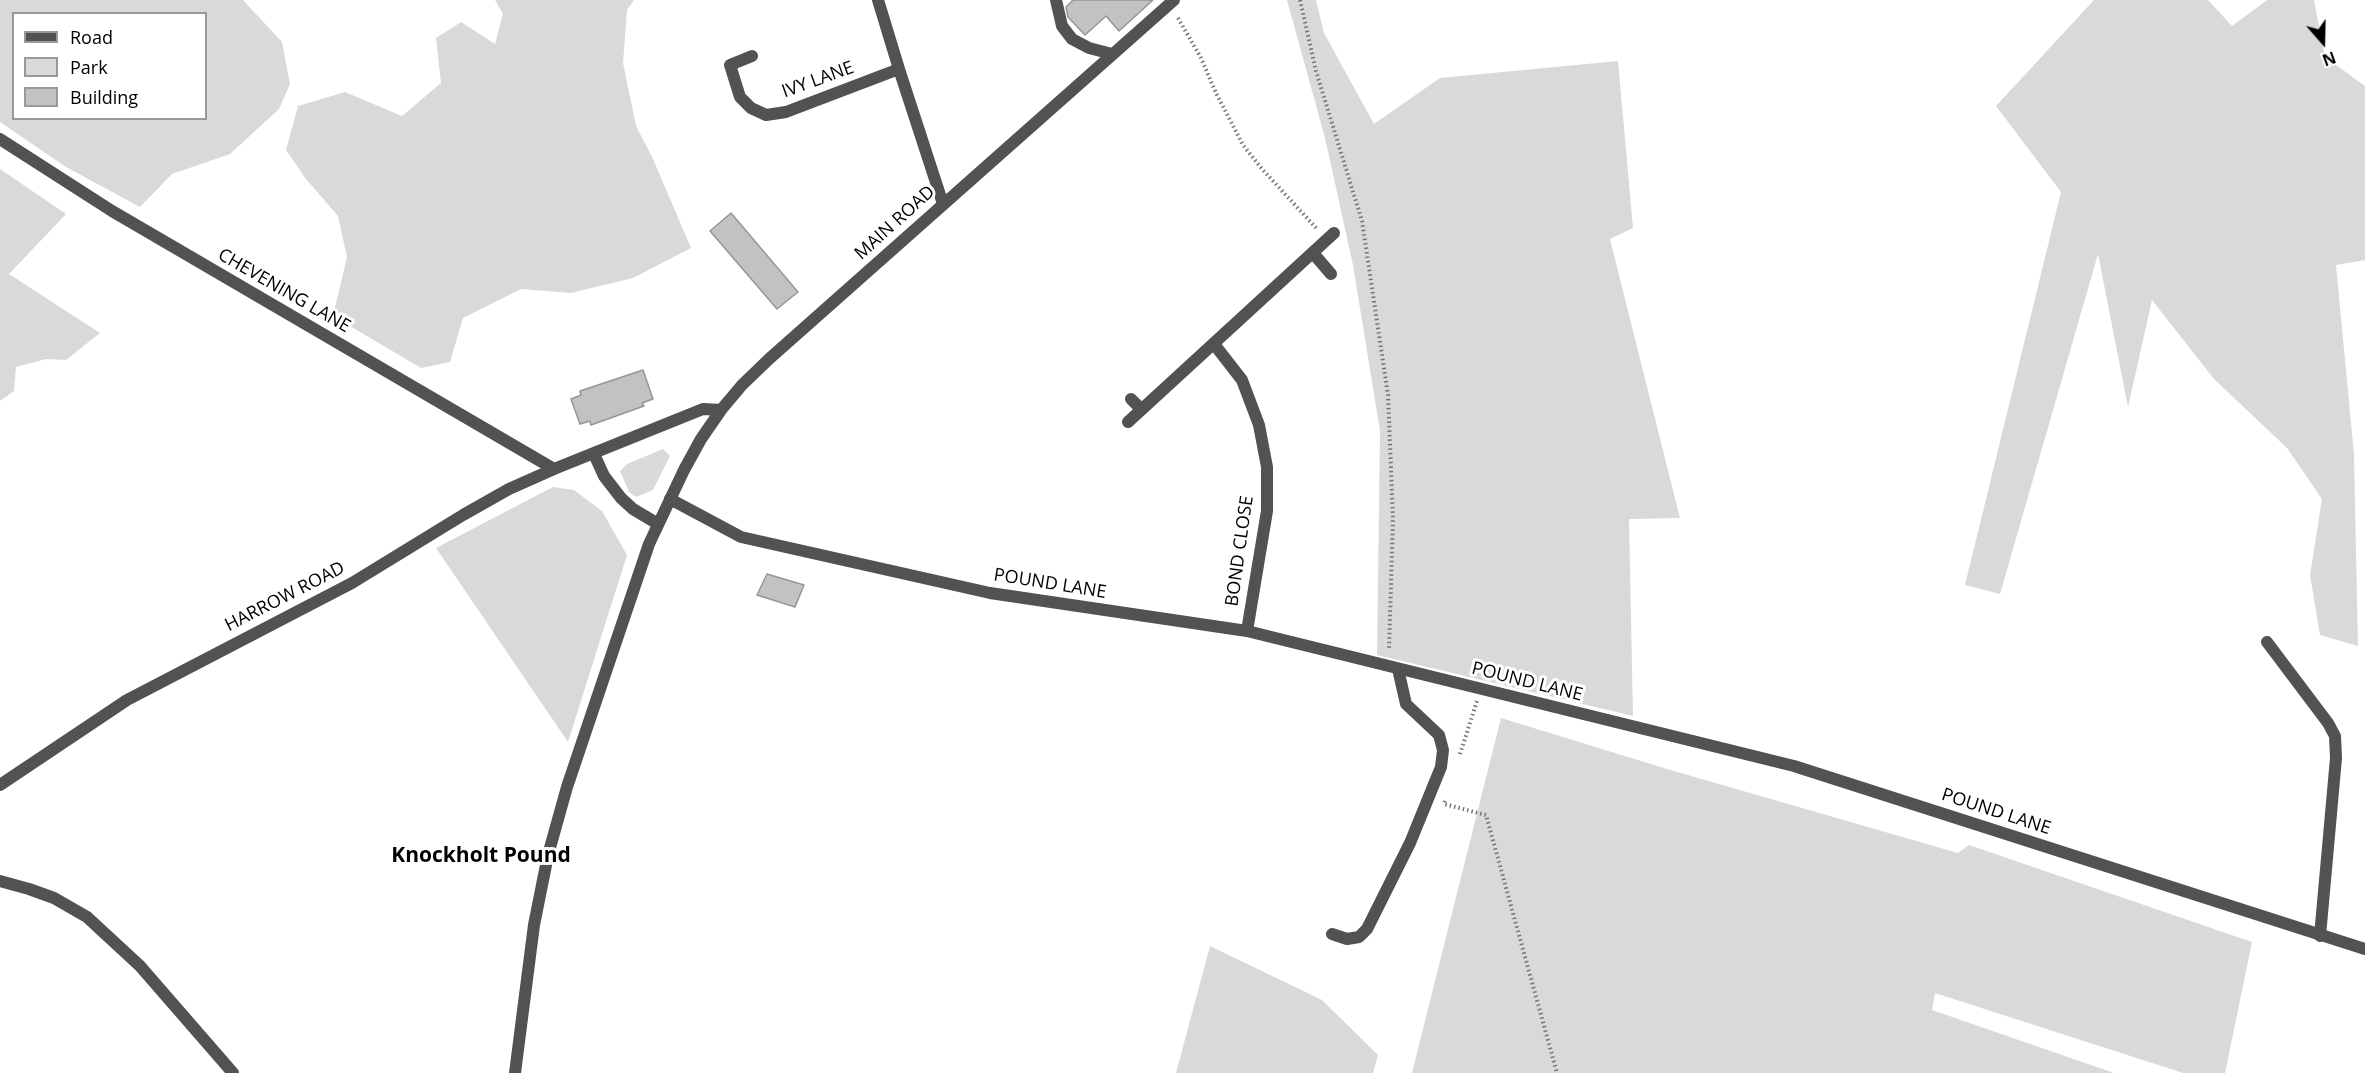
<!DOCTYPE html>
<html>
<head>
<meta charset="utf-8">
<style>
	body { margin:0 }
	#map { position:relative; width:2365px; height:1073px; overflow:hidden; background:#fff; font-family:"Open Sans",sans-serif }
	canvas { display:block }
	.legend { position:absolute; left:12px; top:12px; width:195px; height:108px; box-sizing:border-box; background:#fff; border:2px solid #999; margin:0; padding:8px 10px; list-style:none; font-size:18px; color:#000 }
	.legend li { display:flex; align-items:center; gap:12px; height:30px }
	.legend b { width:30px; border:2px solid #999 }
	.north { position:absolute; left:2293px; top:12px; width:60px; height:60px; -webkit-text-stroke:4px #fff; paint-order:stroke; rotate:160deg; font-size:16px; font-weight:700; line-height:24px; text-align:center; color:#000 }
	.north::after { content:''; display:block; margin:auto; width:21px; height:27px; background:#000; clip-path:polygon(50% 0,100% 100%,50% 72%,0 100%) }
</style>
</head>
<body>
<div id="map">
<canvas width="2365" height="1073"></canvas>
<ul class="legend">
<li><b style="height:8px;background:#525252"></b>Road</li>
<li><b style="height:16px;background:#d9d9d9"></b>Park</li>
<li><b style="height:16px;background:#c2c2c2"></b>Building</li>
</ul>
<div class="north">N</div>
</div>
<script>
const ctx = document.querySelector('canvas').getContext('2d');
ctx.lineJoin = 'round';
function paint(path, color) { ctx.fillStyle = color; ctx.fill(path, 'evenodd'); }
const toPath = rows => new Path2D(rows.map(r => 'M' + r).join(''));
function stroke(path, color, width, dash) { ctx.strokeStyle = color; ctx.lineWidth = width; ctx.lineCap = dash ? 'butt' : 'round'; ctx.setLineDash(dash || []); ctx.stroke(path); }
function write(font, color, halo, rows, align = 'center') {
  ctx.font = font + ' "Open Sans",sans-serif'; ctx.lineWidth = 6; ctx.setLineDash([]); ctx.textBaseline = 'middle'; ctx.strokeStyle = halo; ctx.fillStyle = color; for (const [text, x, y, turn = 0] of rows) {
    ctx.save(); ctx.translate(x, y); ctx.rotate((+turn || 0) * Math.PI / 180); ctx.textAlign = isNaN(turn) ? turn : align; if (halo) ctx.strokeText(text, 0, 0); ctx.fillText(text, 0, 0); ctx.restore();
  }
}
paint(toPath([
	[0,0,243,0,282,42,290,84,279,109,230,154,172,174,140,207,66,167,0,122],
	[14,14,206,14,206,118,14,118],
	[495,0,634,0,627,10,623,63,636,126,653,159,691,248,633,278,571,293,521,289,463,318,450,362,421,368,333,316,347,257,338,216,306,179,286,150,298,106,345,92,402,116,441,83,436,38,461,22,495,44,503,14],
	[1287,0,1316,0,1324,33,1374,124,1440,78,1618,61,1633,228,1610,239,1680,518,1629,519,1633,716,1377,655,1380,431,1353,265,1325,138],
	[2094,0,2208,0,2232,26,2267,0,2314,0,2325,57,2365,86,2365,260,2336,265,2354,455,2358,646,2320,635,2310,575,2322,499,2287,448,2214,379,2152,300,2128,407,2098,254,2000,594,1965,585,2061,192,1996,106],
	[0,169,66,214,9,274,100,333,66,360,46,359,16,367,14,391,0,401],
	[663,449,670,456,653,490,636,497,629,492,620,471,627,464],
	[553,487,574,490,602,511,627,555,568,742,436,548],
	[1501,718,1667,769,1958,853,1969,845,2252,942,2225,1073,2183,1073,1935,993,1932,1010,2114,1073,1412,1073],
	[1210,946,1322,1000,1378,1055,1373,1073,1176,1073]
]), '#d9d9d9');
const building = toPath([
	[1073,0,1153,0,1119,31,1106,16,1085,35,1068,17,1066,7,1073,0],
	[731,213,798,292,777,309,710,231,731,213],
	[643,370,653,399,642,403,644,406,591,425,590,421,580,424,571,399,581,395,580,391,643,370],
	[767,574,804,585,795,607,757,595,767,574]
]);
paint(building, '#c2c2c2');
stroke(building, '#969696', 1.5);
stroke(toPath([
	[1300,0,1316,71,1362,221,1388,395,1393,518,1389,650],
	[1178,18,1201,58,1216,93,1243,145,1262,169,1318,230],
	[1460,754,1477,701],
	[1445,801,1444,804,1486,815,1557,1073]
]), '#747474', 4, [1.5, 3]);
stroke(toPath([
	[1056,0,1062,26,1072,39,1089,48,1112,54],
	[2267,642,2328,723,2335,736,2336,758,2320,936],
	[1332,934,1347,939,1359,937,1367,929,1410,843,1441,767,1443,750,1439,735,1406,704,1398,669]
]), '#525252', 12);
stroke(toPath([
	[878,0,899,69,943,204],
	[752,56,730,65,740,97,751,108,766,115,786,112,899,69],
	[0,139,112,211,554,469],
	[1313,253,1331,274],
	[1214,344,1242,380,1259,425,1267,467,1267,511,1247,631],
	[1131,399,1141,409],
	[1128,422,1334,233],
	[594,454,604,476,621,498,633,509,658,524],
	[670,499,741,537,990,593,1247,631,1794,766,2365,949]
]), '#525252', 12);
stroke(toPath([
	[0,785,127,700,352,583,463,515,509,489,554,469,703,409,721,410],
	[0,881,29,889,54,898,87,917,140,966,233,1073],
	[515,1073,534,925,548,855,567,787,649,544,684,470,701,439,721,410,742,385,769,359,1174,0]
]), '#525252', 12);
write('18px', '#000', '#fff', [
	["IVY LANE",818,80,-20],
	["MAIN ROAD",895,223,-42],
	["CHEVENING LANE",284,291,30],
	["BOND CLOSE",1240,551,-82],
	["POUND LANE",1050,584,9],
	["HARROW ROAD",285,597,-27],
	["POUND LANE",1527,682,14],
	["POUND LANE",1996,812,18]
]);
write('bold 21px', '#000', '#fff', [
	["Knockholt Pound",481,856]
]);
</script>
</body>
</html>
